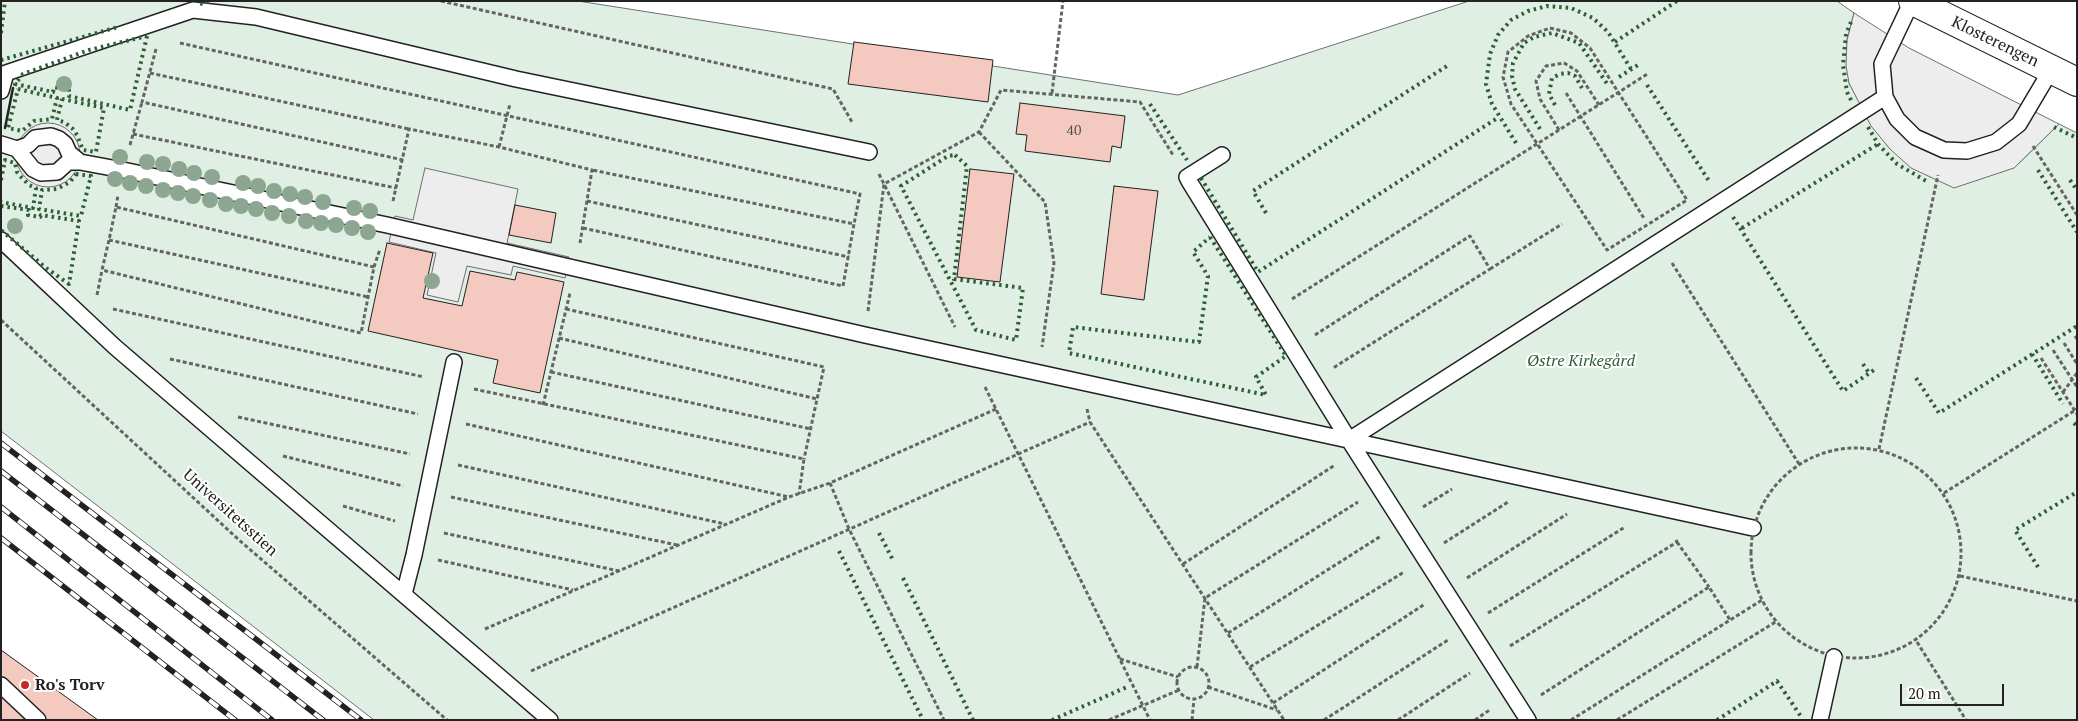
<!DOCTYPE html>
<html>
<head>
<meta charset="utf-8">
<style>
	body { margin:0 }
	#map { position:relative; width:2078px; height:721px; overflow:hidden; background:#fff; font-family:"PT Serif",serif }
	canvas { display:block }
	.frame { position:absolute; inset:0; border:2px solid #222; pointer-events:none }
	.scale { position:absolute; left:1900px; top:684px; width:104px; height:22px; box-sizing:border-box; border:2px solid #222; border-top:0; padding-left:6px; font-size:15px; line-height:18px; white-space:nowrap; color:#222; -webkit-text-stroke:4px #fff; paint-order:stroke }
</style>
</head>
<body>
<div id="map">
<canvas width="2078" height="721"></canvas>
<div class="frame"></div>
<div class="scale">20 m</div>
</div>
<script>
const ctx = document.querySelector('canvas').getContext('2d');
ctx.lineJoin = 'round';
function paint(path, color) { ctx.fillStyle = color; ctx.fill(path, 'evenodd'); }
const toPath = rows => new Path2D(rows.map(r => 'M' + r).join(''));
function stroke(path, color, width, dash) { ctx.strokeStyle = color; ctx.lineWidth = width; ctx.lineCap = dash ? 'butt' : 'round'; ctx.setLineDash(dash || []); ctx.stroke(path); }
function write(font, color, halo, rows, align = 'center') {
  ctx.font = font + ' "PT Serif",serif'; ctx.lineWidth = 4; ctx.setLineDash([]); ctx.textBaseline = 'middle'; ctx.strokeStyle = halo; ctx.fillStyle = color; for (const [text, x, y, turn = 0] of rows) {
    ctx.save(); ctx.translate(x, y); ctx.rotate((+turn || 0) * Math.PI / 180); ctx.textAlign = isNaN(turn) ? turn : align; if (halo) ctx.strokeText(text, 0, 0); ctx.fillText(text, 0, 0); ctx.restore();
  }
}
const green = toPath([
	[1,1,578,1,1178,95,1469,1,1837,1,1854,13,1847,40,1849,83,1872,126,1890,149,2014,168,2059,124,2077,133,2077,720,374,720,1,431,1,1]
]);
paint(green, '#e0efe3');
stroke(green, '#6f6f6f', 1);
const parking = toPath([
	[1854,13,1909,48,2059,124,2014,168,1954,188,1911,168,1890,149,1871,126,1849,83,1846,66,1847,40,1854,13],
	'16 155a32 32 0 1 1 64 0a32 32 0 1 1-64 0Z',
	[425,168,518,189,507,243,569,257,565,278,513,266,511,275,467,266,458,302,427,295,436,253,389,242,395,216,413,220,425,168]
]);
paint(parking, '#ededed');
stroke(parking, '#6f6f6f', 1);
const building = toPath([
	[854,42,993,60,988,102,848,84,854,42],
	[1020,103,1125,116,1121,148,1112,146,1110,162,1025,151,1027,135,1016,134,1020,103],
	[970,169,1014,174,1000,282,957,277,970,169],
	[1114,186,1158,191,1144,300,1101,294,1114,186],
	[515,205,556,213,551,243,509,235,515,205],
	[387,243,433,253,423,298,462,306,470,271,515,280,517,272,564,282,540,393,493,383,498,360,368,331,387,243],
	[1,650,98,720,1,720,1,650]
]);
paint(building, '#f3c9c0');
stroke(building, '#222', 1);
const service = toPath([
	[1912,1,1882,64,1885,97,1897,119,1915,137,1944,150,1967,151,1996,142,2019,124,2051,70],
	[1,91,6,73,193,10,256,17,516,79,869,152],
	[1,144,17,149,33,169,41,173,57,172,68,162,80,162,123,170,387,225,865,335,1753,528],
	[17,149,28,145,35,138,51,136,59,139,65,144,69,153,80,162],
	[1222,155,1187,177,1189,181,1349,440,1528,720],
	[1,240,115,347,550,720],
	[1349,440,1885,97],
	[404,594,414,555,454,362],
	[1,685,38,720],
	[1820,720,1834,657]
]);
const tertiary = toPath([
	[1913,1,2077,82]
]);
stroke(service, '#222', 18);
stroke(tertiary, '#222', 30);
stroke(toPath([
	[441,1,833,89,852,122],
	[1550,28,1571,33,1590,48,1687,200,1607,250,1511,104,1503,77,1508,52,1528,36,1550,28],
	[180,43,860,194,854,224],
	[156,49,142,102,403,160],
	[150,73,409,129],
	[1052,93,1063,1],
	[1566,93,1645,220],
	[1559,130,1540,99,1536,81,1546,66,1564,63,1577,71,1599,105],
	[979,132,1045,202,1054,263,1042,347],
	[133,134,396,188],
	[130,145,142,102],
	[2033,146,2077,215],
	[499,147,510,104],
	[879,174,955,327],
	[393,201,409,129,499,147,592,170,580,243],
	[587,201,849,257],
	[116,207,118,195],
	[583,228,843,286,854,224,592,170],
	[109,240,368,297],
	[1672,263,1799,464],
	[374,267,380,249],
	[1490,269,1562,224],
	[97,295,102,270,109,240,116,207,374,267,361,333,102,270],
	[1292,299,1649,73],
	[113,309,424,377],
	[566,309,824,367,804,459],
	[868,311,884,184,979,132,1001,90,1140,102,1173,155],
	[1,320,239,540,447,720],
	[1315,335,1470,236,1490,269,1333,368],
	[2075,336,2077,339],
	[559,338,817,399],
	[2064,343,2077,364],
	[2053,350,2077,387],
	[2041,358,2077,414],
	[170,359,418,414],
	[551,372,811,429],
	[985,387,1150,720],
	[474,389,804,459,799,494],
	[2063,392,2077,373],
	[543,405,570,293],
	[1087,409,1090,422,1284,720],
	[238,417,410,454],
	[466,424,789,497],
	'1751 553a105 105 0 1 1 210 0a105 105 0 1 1-210 0Z',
	[1879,449,1938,175],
	[283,456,403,486],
	[458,465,725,524],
	[830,483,849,529,944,720],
	[1944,493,2077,409],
	[451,497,677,545],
	[343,506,395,521],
	[1423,507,1452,489],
	[444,533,619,571],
	[1677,542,1709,587],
	[1444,543,1508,502],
	[438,560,573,590],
	[1183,564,1335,465],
	[1960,576,2077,601],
	[1467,578,1567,514],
	[1488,613,1625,527],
	[485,629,789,497,830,483,996,409],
	[1228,633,1381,536],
	[1917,642,1966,720],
	[1510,646,1677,542,1675,538],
	[1120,659,1178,677],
	[1197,667,1205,598,1358,502],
	[1250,667,1404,572],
	'1177 683a16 16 0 1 1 32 0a16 16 0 1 1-32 0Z',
	[531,671,1090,422],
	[1208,687,1277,710],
	[1541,695,1709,587,1730,620],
	[1273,703,1425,604],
	[1109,720,1179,690],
	[1192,720,1194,699],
	[1324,720,1448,640],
	[1398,720,1470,673],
	[1475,720,1491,709],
	[1571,720,1762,600],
	[1617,720,1777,621]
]), '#646464', 3, [4, 2.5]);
stroke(service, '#fff', 15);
stroke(tertiary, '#fff', 28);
const rail = toPath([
	[1,443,361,720],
	[1,471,323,720],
	[1,507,272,720],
	[1,538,235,720]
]);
stroke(rail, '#222', 5.5);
stroke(rail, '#fff', 4, [11]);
stroke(toPath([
	[200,4,212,1],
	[1851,22,1846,34,1843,65,1847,92,1852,102],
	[1,33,5,1],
	[147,36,130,110,69,96,69,90,54,87,53,92,15,84,23,74,89,50,147,36],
	[1615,42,1677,1],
	[1,60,118,27],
	[1619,77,1638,65],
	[1647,85,1709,181],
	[18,89,57,98,52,119,34,121,22,131,8,128,18,89],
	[62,99,104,108,96,152,83,150,77,135,72,128,64,122,57,120,62,99],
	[1150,104,1187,160],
	[1555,105,1549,94,1552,78,1560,74,1568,73,1575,76,1582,88],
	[1868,127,1878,144,1897,164,1928,182],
	[2054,127,2077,138],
	[1540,129,1515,89,1512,76,1513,63,1524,43,1534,37,1552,33,1579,43,1608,85],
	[1516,143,1492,104,1486,84,1490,54,1498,35,1511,20,1528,11,1547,6,1571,8,1593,18,1608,32,1631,69],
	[955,155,967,166,954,279,1023,288,1016,340,976,330,901,186,948,156,955,155],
	[2038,170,2077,232],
	[76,174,91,176,81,216,39,209,42,190,57,189,70,182,76,174],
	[1201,178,1258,272,1499,117],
	[1,180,5,160,15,163,17,172,22,178,29,185,36,188,33,208,1,202],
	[2070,180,2077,190],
	[1,206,29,210,28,215,40,217,41,215,79,221,69,284,46,268,1,230],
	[1266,213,1253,191,1450,64],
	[1733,217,1843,391,1874,370],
	[1742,228,1878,144],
	[1210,237,1286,356,1256,377,1266,395,1069,353,1073,327,1199,342,1208,276,1193,252,1210,237],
	[2032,354,2063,404],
	[1863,364,1869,373],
	[1916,378,1939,413,2077,326],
	[2074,423,2077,426],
	[879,533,893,560],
	[839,551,923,720],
	[2038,567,2015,530,2077,492],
	[903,578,973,720],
	[1052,720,1127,687],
	[1717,720,1777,681,1802,718]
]), '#2f5e38', 4, [2.5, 4]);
stroke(toPath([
	[5,128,13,88]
]), '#222', 2.5);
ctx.fillStyle = '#8da692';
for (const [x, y] of [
	[64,84],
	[120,157],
	[147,162],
	[163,164],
	[179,169],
	[194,173],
	[212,177],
	[115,179],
	[130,183],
	[243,183],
	[146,186],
	[258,186],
	[163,190],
	[274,191],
	[178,193],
	[290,194],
	[193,196],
	[305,197],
	[210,200],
	[323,202],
	[226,204],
	[241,206],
	[354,208],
	[256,209],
	[370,211],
	[272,213],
	[289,216],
	[306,221],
	[321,223],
	[336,225],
	[15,226],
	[352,228],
	[368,232],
	[432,281]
]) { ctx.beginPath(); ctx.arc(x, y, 8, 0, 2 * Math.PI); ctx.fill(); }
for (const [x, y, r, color] of [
	[25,685,5,"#c62828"]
]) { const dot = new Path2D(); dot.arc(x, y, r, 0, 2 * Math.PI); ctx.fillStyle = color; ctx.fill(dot); stroke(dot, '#fff', 2); }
write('14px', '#564c4a', null, [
	["40",1074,131]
]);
write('16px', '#222', '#fff', [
	["Klosterengen",1995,42,26],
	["Universitetsstien",230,513,42]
]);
write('italic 16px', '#2f5e38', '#fff', [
	["Østre Kirkegård",1581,361]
]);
write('bold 16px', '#222', '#fff', [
	["Ro's Torv",35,685]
], 'left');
</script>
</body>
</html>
